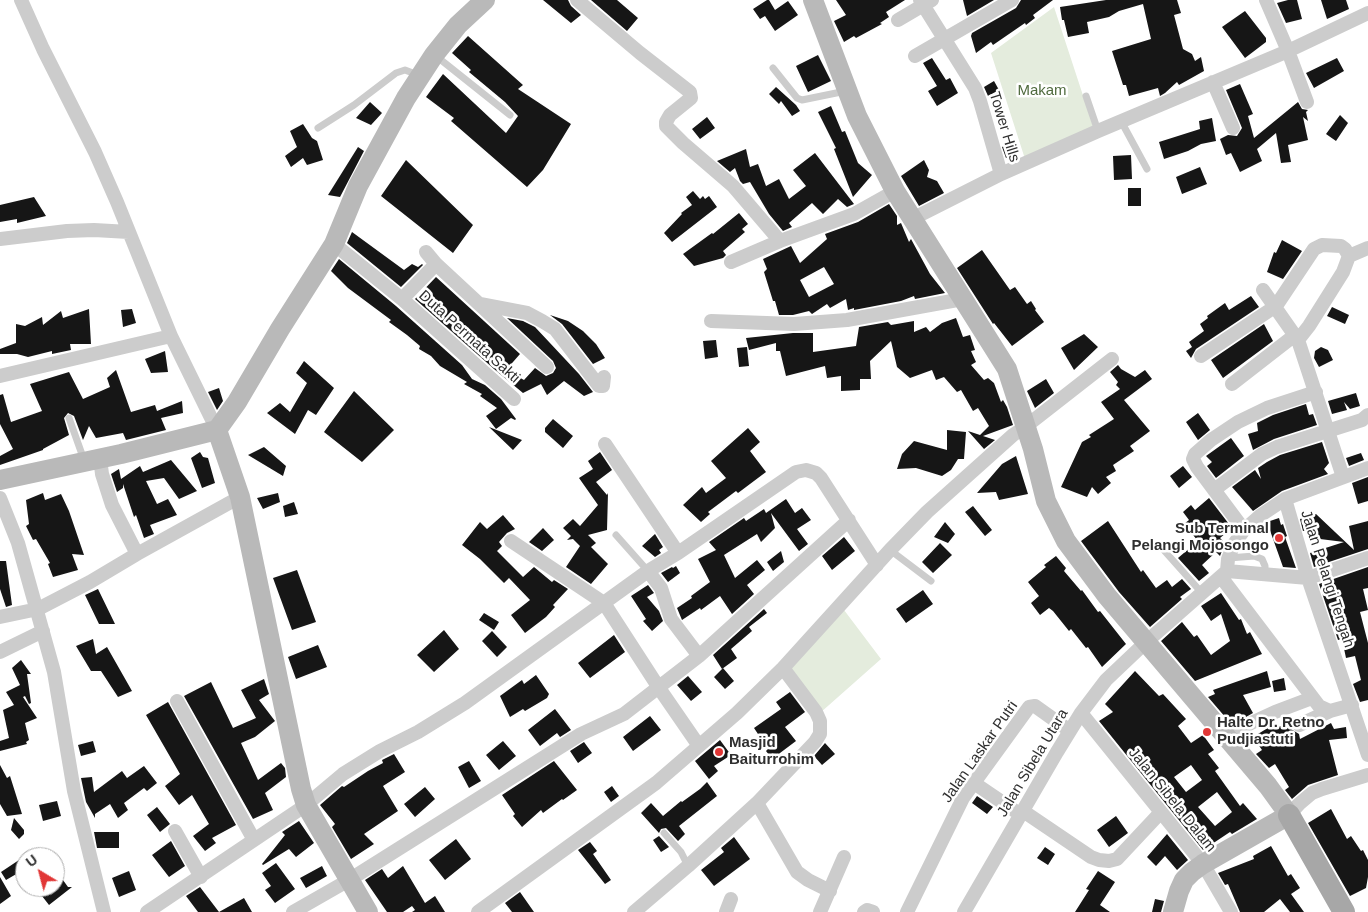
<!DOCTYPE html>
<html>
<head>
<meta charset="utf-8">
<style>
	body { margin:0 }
	#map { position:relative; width:1368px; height:912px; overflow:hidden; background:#fff; font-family:Helvetica,sans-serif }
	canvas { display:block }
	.north { position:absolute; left:15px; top:847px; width:50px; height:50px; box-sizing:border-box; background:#fff; border:1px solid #acacac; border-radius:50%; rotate:323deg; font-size:14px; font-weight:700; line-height:20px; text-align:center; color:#2f2f2f }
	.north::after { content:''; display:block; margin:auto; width:18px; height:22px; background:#e13736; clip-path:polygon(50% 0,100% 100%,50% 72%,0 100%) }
</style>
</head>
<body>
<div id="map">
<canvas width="1368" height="912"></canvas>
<div class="north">U</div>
</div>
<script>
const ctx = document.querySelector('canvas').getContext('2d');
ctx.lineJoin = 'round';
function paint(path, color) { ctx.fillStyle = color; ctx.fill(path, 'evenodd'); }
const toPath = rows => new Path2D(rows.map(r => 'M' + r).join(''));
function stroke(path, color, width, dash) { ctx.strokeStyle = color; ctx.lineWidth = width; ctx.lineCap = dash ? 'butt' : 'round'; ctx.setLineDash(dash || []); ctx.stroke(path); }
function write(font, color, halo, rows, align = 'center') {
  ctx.font = font + ' Helvetica,sans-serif'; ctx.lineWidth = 5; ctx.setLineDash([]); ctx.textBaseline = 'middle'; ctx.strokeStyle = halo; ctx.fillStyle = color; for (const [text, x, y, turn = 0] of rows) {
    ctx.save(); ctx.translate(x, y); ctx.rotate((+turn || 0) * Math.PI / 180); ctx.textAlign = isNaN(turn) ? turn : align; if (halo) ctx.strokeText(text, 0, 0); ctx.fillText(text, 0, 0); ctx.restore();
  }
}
paint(toPath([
	[1054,7,1094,129,1025,159,991,53],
	[844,610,881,659,820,713,785,669]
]), '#e4ecdd');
paint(toPath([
	[543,0,568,0,571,6,581,15,571,23],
	[591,0,617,0,638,18,627,31],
	[767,0,769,0,775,10,788,1,798,15,775,31,765,16,760,19,753,9],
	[836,0,905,0,886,12,889,17,880,23,882,24,856,38,854,36,844,42,834,21,846,15],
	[963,0,994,0,967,16],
	[1021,0,1053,0,1033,15,1035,18,1026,25,1025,23,993,45,991,42,976,53,971,36,972,33,1016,8],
	[1106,0,1177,0,1181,13,1174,15,1183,49,1192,54,1195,61,1201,57,1204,71,1179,85,1177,82,1165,93,1160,96,1158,88,1129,96,1126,85,1123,85,1112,51,1151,39,1143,4,1119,11,1109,17,1087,22,1089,33,1068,37,1064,20,1062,20,1060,7],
	[1288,0,1297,0,1302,19,1286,23,1277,3],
	[1321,0,1346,0,1349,9,1327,19],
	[1245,11,1266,38,1266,42,1245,58,1222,27],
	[468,36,523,85,518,89,571,124,543,170,527,187,451,121,454,118,426,97,443,74,506,133,518,116,505,102,469,72,471,70,452,53],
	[818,55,831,81,808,92,796,66],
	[932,58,946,80,950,78,958,93,937,106,928,91,937,86,923,63],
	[1337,58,1344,71,1314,88,1306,73],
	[994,81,999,90,988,96,984,87],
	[1240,84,1253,114,1248,116,1254,138,1298,102,1302,109,1308,110,1306,112,1308,121,1303,117,1308,140,1288,145,1291,162,1281,163,1276,133,1257,149,1262,161,1240,172,1231,153,1226,155,1220,139,1228,135,1237,136,1242,128,1226,90],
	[776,87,796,105,800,111,792,116,781,101,779,104,769,94],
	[370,102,382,113,371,125,356,118],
	[831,106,842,132,845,131,858,163,872,175,853,197,834,149,836,148,818,112],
	[1340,115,1348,123,1336,141,1326,134],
	[707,117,715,128,700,139,692,129],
	[1212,118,1216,141,1201,144,1188,151,1164,159,1159,142,1200,129,1199,121],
	[303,124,312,138,317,141,323,160,307,165,303,158,291,167,285,156,297,147,290,131],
	[1015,141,1020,152,1006,158,1002,147],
	[358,147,364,151,340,197,328,195],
	[746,149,750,167,758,164,766,186,779,179,789,199,806,186,793,170,815,153,854,204,847,207,838,199,823,214,812,203,789,223,792,227,783,231,769,214,750,182,743,184,740,181,735,168,730,172,717,161],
	[1131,155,1132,179,1114,180,1113,156],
	[406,160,473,225,453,253,381,196],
	[924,160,929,170,927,177,937,181,944,193,919,206,901,176],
	[1200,167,1207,184,1182,194,1176,177],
	[1128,188,1141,188,1141,206,1128,206],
	[693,191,700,199,703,196,705,199,709,196,717,207,672,242,664,233,682,214,681,213,692,205,686,197],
	[34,197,46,216,17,223,17,219,0,222,0,205],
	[889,204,897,216,897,225,901,223,909,242,911,239,930,274,945,293,915,299,914,296,901,301,854,310,854,308,848,310,846,299,830,308,827,304,812,314,809,311,793,315,779,315,775,301,773,301,764,272,767,269,763,259,791,246,800,263,827,239,825,234,858,222],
	[824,267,834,284,809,297,800,280],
	[739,213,748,224,742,229,745,232,723,251,726,255,723,258,694,266,683,254,712,233,713,234],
	[352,232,404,270,412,264,418,267,422,264,423,265,401,287,347,243],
	[1282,240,1302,251,1283,279,1267,272,1274,252,1276,253],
	[982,250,1010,290,1015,287,1027,304,1031,301,1036,309,1035,310,1044,322,1012,346,994,323,993,324,957,268],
	[339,259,396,306,462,365,472,379,485,385,501,399,516,419,515,420,511,418,496,429,486,416,497,408,480,396,482,394,464,384,467,382,440,366,431,356,419,349,420,346,407,335,389,322,391,320,348,288,331,271],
	[436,277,520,354,506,370,524,380,535,368,546,376,553,373,556,368,553,361,507,318,523,321,535,327,579,374,593,392,584,396,564,381,547,395,541,384,523,393,494,369,415,299],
	[1251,296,1259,307,1196,349,1191,358,1186,351,1192,347,1189,342,1204,331,1200,324,1208,318,1207,316,1225,303,1229,310],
	[1332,307,1349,315,1345,324,1327,316],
	[89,309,91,344,70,344,71,350,52,354,52,351,28,357,17,354,0,354,0,349,16,343,16,324,25,326,42,317,43,325,61,311,63,318],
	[132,309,136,323,123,327,121,310],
	[550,315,568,321,583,331,596,344,605,358,593,364,562,324],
	[956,318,963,337,970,335,975,350,971,351,976,362,971,365,984,380,988,378,994,383,1001,402,1003,400,1007,407,1013,425,983,436,995,440,984,449,968,431,980,435,989,426,978,408,973,411,961,390,957,392,944,377,936,380,932,370,910,378,897,367,891,341,870,361,871,379,860,379,860,390,841,391,841,376,827,378,825,366,786,376,780,351,776,351,776,343,749,350,746,338,793,333,813,333,813,352,856,346,859,327,888,322,891,325,914,321,914,332,926,327,930,332,942,323],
	[1264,324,1273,341,1223,378,1211,360],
	[1084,334,1098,347,1074,370,1061,348],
	[716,340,718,357,705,359,703,341],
	[747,347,749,366,739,367,737,348],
	[1321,347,1328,350,1333,360,1319,367,1314,358,1315,351],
	[165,351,168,372,151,373,145,359],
	[304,361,334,388,316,415,308,410,295,434,267,413,280,403,290,412,307,383,296,373],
	[1118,365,1121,369,1135,377,1145,370,1152,379,1124,400,1150,431,1130,446,1134,451,1113,465,1116,471,1106,477,1111,483,1098,494,1092,487,1087,497,1061,487,1082,442,1091,437,1089,435,1114,419,1101,402,1120,389,1116,385,1118,382,1110,372],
	[116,370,131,412,155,405,157,411,182,401,183,413,161,418,166,430,126,440,123,433,96,438,89,426,83,440,74,416,68,413,64,418,69,435,43,449,43,450,0,465,0,456,13,449,0,424,0,395,3,394,11,422,42,411,30,384,69,372,83,399,110,387,107,378],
	[1046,379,1054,393,1035,408,1027,391],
	[219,388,223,401,217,410,208,392],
	[354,391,394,430,362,462,324,432],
	[1356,393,1360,406,1350,409,1344,402,1347,410,1332,414,1328,401],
	[1306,404,1309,415,1313,414,1317,425,1274,439,1253,450,1248,434,1258,431,1257,423,1273,415],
	[1198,413,1210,430,1198,440,1186,422],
	[553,419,573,436,563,448,545,432,545,428],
	[489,427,522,440,513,450],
	[748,428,760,442,750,451,766,472,738,493,736,491,708,512,710,514,701,522,683,505,702,487,706,493,726,478,711,461],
	[947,430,966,432,964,459,958,459,951,470,942,476,916,468,897,469,902,454,914,441,947,450],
	[1231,438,1244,456,1216,478,1207,466,1212,462,1206,456],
	[1322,442,1329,463,1324,469,1328,474,1282,491,1253,511,1232,487,1255,470,1261,479,1258,468,1267,462,1280,455],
	[264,447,286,466,283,476,248,455],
	[200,452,203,457,208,458,215,483,202,488,191,458],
	[600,452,612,470,596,482,607,495,608,493,607,530,588,535,596,543,591,547,608,564,591,584,566,567,580,546,573,539,567,540,571,536,563,528,573,519,580,526,598,505,579,478,593,469,588,461],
	[1361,453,1364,460,1349,466,1346,458],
	[1016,456,1028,494,999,500,996,492,977,493,1002,464],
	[171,460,197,491,179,499,164,478,146,481,157,504,168,499,177,515,150,525,154,534,144,538,136,515,134,517,123,484,123,488,117,492,111,474,119,469,121,479,140,466,143,472],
	[1183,466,1192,477,1179,488,1170,476],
	[1368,477,1368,501,1358,504,1352,483],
	[43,493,45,500,61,494,69,511,84,555,72,554,78,570,53,577,48,564,50,563,36,539,33,540,26,526,29,524,26,500],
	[278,493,280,502,263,509,257,498],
	[1209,498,1232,528,1220,538,1225,543,1220,556,1216,552,1202,565,1209,573,1199,581,1178,558,1198,541,1184,524,1189,520,1183,512,1191,505,1195,510],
	[786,499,795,513,802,508,811,520,797,529,808,544,799,551,771,513,775,528,761,542,757,534,724,555,735,578,757,560,765,570,747,585,754,594,732,614,720,596,701,610,700,608,682,620,677,608,692,598,691,596,710,582,698,559,716,550,709,542,744,518,746,521,764,509,766,513],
	[294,502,298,514,285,517,283,506],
	[973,506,992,530,985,536,965,512],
	[1316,514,1354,550,1349,526,1368,521,1368,549,1314,567,1310,553,1344,542,1312,538,1312,529,1303,531,1300,519],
	[503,515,515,529,507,533,499,542,502,546,497,551,523,577,534,567,552,582,554,580,568,589,553,605,555,607,546,617,525,633,511,615,530,600,509,578,504,583,480,559,462,545,480,522,487,529],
	[1279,518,1281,525,1283,524,1287,536,1285,537,1296,568,1283,567,1267,522],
	[1108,521,1141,572,1143,570,1156,588,1167,580,1172,587,1182,579,1191,589,1180,597,1182,599,1150,627,1119,592,1081,541],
	[945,522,955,534,948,543,934,537],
	[543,528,554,540,542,551,529,542],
	[655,534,663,547,659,550,661,553,655,557,642,546],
	[844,537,855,551,832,570,822,556],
	[940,543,952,555,933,573,922,562],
	[781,551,784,562,773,571,767,562],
	[1056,556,1066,568,1064,571,1081,591,1082,590,1098,612,1100,611,1126,644,1102,667,1088,647,1086,648,1071,629,1069,631,1053,611,1049,608,1040,615,1031,603,1039,596,1028,582,1046,567,1044,565],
	[0,561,6,561,12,605,6,607,0,589],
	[676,566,680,573,668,582,661,573,672,567,673,568],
	[1368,567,1368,588,1363,589,1368,610,1360,612,1368,643,1368,700,1360,702,1353,684,1361,680,1355,656,1346,658,1342,639,1338,640,1319,584],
	[297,570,316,622,292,630,273,578],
	[648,585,654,593,647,597,659,611,663,621,652,631,643,621,646,619,631,596],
	[98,589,115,624,99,624,85,595],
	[923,590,933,604,906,623,896,609],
	[1221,593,1239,620,1241,619,1247,634,1250,632,1262,654,1195,681,1161,641,1182,622,1194,637,1197,635,1211,655,1230,641,1221,614,1211,621,1201,606],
	[764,609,767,613,749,627,752,631,731,649,737,658,722,669,713,655],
	[484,613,499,622,494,630,479,620],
	[444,630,459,649,434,672,417,655],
	[492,631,507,647,497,657,482,641],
	[614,635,625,652,590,678,578,663],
	[93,639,96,654,107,647,132,691,118,697,101,671,91,671,76,646],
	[318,645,327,667,296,679,288,657],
	[21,660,31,674,27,674,31,703,29,704,25,696,23,697,37,718,25,723,29,740,26,742,27,744,0,751,0,741,9,738,3,710,14,705,6,692,20,685,12,668],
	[723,668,734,681,725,689,714,677],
	[1135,671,1159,696,1163,694,1186,719,1178,726,1191,743,1203,735,1214,750,1208,754,1219,768,1215,771,1240,806,1243,803,1257,819,1232,834,1230,832,1203,850,1099,721,1113,712,1105,704],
	[1191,765,1202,780,1186,792,1174,777],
	[1217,792,1232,812,1215,826,1198,807],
	[1267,671,1271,687,1243,695,1253,713,1232,725,1208,697,1215,694,1213,690],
	[536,675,549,694,547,698,525,711,523,709,510,717,500,696,522,680,524,684],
	[688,676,702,692,691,701,677,685],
	[1284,678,1286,690,1274,692,1272,681],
	[264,679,269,694,259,700,275,721,255,737,241,743,258,780,281,763,285,768,286,777,265,793,273,810,253,819,184,696,211,682,233,728,256,718,241,690],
	[790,692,805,712,785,727,796,741,772,759,766,751,768,749,754,728,781,709,776,702],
	[168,702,236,825,212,838,216,843,205,851,193,836,209,824,192,795,179,805,165,786,180,774,146,715],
	[555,709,571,730,560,737,557,733,540,746,528,730],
	[650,716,661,730,633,751,623,737],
	[1276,723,1278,727,1291,723,1291,729,1299,734,1300,739,1331,723,1334,729,1346,727,1347,738,1329,740,1338,775,1308,785,1292,799,1285,790,1289,787,1275,764,1269,768,1256,754,1262,750,1253,737],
	[720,740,731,755,714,766,718,771,709,779,695,761],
	[93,741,96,752,81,756,78,745],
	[503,741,516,756,499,770,486,755],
	[584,742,592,753,578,763,570,751],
	[825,743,835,754,822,765,814,756],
	[976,749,984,755,977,764,969,759],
	[394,754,405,772,383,786,398,811,364,834,374,844,351,859,332,827,335,824,320,805,342,786,344,787,368,771,383,763,382,760],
	[469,761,481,781,469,788,458,767],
	[554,761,577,790,563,800,562,799,543,813,541,810,522,827,513,816,515,814,502,795],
	[0,765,7,778,10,776,22,814,7,816,0,804],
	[144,766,157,783,147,791,144,788,124,803,128,810,118,818,110,804,95,814,95,818,86,802,81,778,92,777,94,792,122,771,127,778],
	[707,782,717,796,679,826,685,834,678,841,666,828,661,829,659,833,641,813,651,803,663,816,681,801,682,802,700,789],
	[612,786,619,796,611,802,604,792],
	[425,787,435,799,415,817,404,804],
	[977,796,993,807,987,814,972,803],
	[57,801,61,816,43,821,39,805],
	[157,807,170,824,160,832,147,815],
	[1331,809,1347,839,1351,836,1361,851,1363,850,1368,860,1368,877,1366,888,1350,896,1308,823],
	[1116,816,1128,833,1109,847,1097,830],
	[14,818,24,830,24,834,19,839,11,830],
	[299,821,314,843,296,857,289,849,263,865,262,864,285,835,282,832],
	[94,832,119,832,119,848,97,848],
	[1167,834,1188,860,1177,870,1165,856,1156,866,1147,857],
	[659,836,669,847,661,852,653,840],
	[734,837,750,859,714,886,701,870,724,852,721,848],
	[456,839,471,859,445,880,429,860],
	[171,841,185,866,169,877,152,855],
	[590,842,597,851,593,854,611,880,605,884,578,850],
	[1271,846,1288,876,1291,874,1300,888,1291,894,1304,912,1290,912,1280,899,1264,912,1240,912,1228,884,1225,885,1218,873,1254,859,1253,856],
	[1045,847,1055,854,1048,865,1037,858],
	[25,856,25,869,6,880,1,872],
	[276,863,295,889,275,903,265,890,271,886,262,873],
	[322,866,327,876,306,888,300,878],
	[403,866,425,903,435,896,445,912,412,912,415,910,412,906,403,912,387,912,365,880,382,869,388,878],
	[55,869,68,887,72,887,49,905,35,887,55,887],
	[129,871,136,890,119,897,112,878],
	[1098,871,1115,882,1100,905,1110,912,1075,912,1089,890,1086,889],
	[0,877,11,896,0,904],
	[200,887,219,912,198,912,186,896],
	[520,892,534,912,512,912,505,903],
	[244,898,252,912,219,912],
	[1155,899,1164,901,1161,912,1152,912]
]), '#161616');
stroke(toPath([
	[436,56,510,115],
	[773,68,797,98,802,100,846,91],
	[1086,96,1098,131],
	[1121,121,1147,169],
	[318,128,354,105,396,73,405,70,418,75],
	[69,418,84,460],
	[616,535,648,571],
	[1161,547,1202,593],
	[890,550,931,581],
	[1229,558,1254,556,1262,559,1265,566,1265,574],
	[664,833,681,852,688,866]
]), '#ccc', 7);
stroke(toPath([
	[21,0,43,49,95,152,117,202,171,336,217,430],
	[577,0,640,53,690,92,691,98,670,115,666,122,666,126,683,143,733,186,780,241],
	[920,0,975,88,980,101,1001,174],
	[1266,0,1288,51,1307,102],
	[898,20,932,0],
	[915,56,1012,0],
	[1213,82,1233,128],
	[912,219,1001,174,1098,131,1288,51,1368,13],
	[0,239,67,231,94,230,129,232],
	[334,244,402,299,514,399],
	[426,252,436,264],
	[1349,256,1368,248],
	[731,262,780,241,854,214,895,191],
	[1263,290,1298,340,1343,477],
	[402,299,436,264,547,367],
	[480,304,527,313,542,321,555,329,599,386,603,386,604,377],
	[711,321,794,324,847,320,963,299],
	[1201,356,1276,306,1314,249,1322,245,1341,246,1345,249,1349,256,1343,272,1309,326,1298,340],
	[0,376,171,336],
	[1232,384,1295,335],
	[605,444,678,553],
	[100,458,102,474,112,505,137,554],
	[1214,490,1262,454,1277,447,1362,420,1368,415],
	[0,498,18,543,54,672,74,791,104,912],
	[1285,499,1308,578,1368,755],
	[1244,530,1197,467,1193,459,1195,454,1211,440,1238,422,1267,408,1316,392],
	[511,541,604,603,659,688,699,746],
	[648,571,661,588,671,619,699,656],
	[1227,571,1228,559,1234,544,1244,530,1261,515,1285,499,1368,468],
	[1221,577,1319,706,1330,711,1352,705],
	[0,617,38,609,90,582,137,554,240,497],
	[0,652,43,631],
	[177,701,254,840],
	[1081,713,1203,864,1231,912],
	[1299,725,1330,711],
	[1228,739,1249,724,1275,712,1312,698],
	[974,783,1021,815],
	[757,803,797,872,808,880,830,891],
	[1023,811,1091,857,1099,860,1109,861,1117,859,1161,812],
	[1289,815,1299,804,1312,793,1322,789,1368,775],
	[175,831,201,877],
	[147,912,306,805,343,774,380,751,418,732,465,703,648,571,678,553,796,472,806,470,816,473,821,478,877,565],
	[293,912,349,880,581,734,624,714,699,656,849,520],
	[478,912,656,783,737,713,783,668,890,550,927,512,1013,435,1025,427,1112,359],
	[634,912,688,866,757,803,815,742,820,734,820,721,816,712,783,668],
	[726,912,731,899],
	[820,912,844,857],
	[864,912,867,910,873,912],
	[907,912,963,798,1029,707,1035,706,1070,731],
	[964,912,1057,752,1081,713,1106,680,1145,643,1227,571,1308,578,1368,558]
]), '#ccc', 14);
stroke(toPath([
	[813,0,857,116,895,191,1007,369,1033,449,1046,501,1066,541,1107,596,1268,786,1289,815,1203,864,1192,872,1184,880,1179,891,1173,912],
	[217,430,237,402,280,329,334,244,358,186,406,98,434,55,458,25,485,0],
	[0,480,121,454,217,430,240,497,301,789,306,805,368,912]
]), '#b9b9b9', 20);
stroke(toPath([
	[1289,815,1344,912]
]), '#a7a7a7', 22);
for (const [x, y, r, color] of [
	[1279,538,5,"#e13736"],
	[1207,732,5,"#e13736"],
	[719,752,5,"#e13736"]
]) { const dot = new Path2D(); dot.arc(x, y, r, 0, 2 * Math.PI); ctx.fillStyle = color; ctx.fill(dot); stroke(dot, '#fff', 2); }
write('15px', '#4f6a3d', '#fff', [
	["Makam",1042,91]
]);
write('15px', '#2f2f2f', '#fff', [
	["Tower Hills",1004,127,73],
	["Duta Permata Sakti",469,337,42],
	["Jalan Pelangi Tengah",1327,579,72],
	["Jalan Laskar Putri",980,752,-55],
	["Jalan Sibela Utara",1033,763,-59],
	["Jalan Sibela Dalam",1172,800,51]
]);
write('bold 15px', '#2f2f2f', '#fff', [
	["Sub Terminal",1269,529,"right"],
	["Pelangi Mojosongo",1269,546,"right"],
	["Halte Dr. Retno",1217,723],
	["Pudjiastuti",1217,740],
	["Masjid",729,743],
	["Baiturrohim",729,760]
], 'left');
</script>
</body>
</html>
